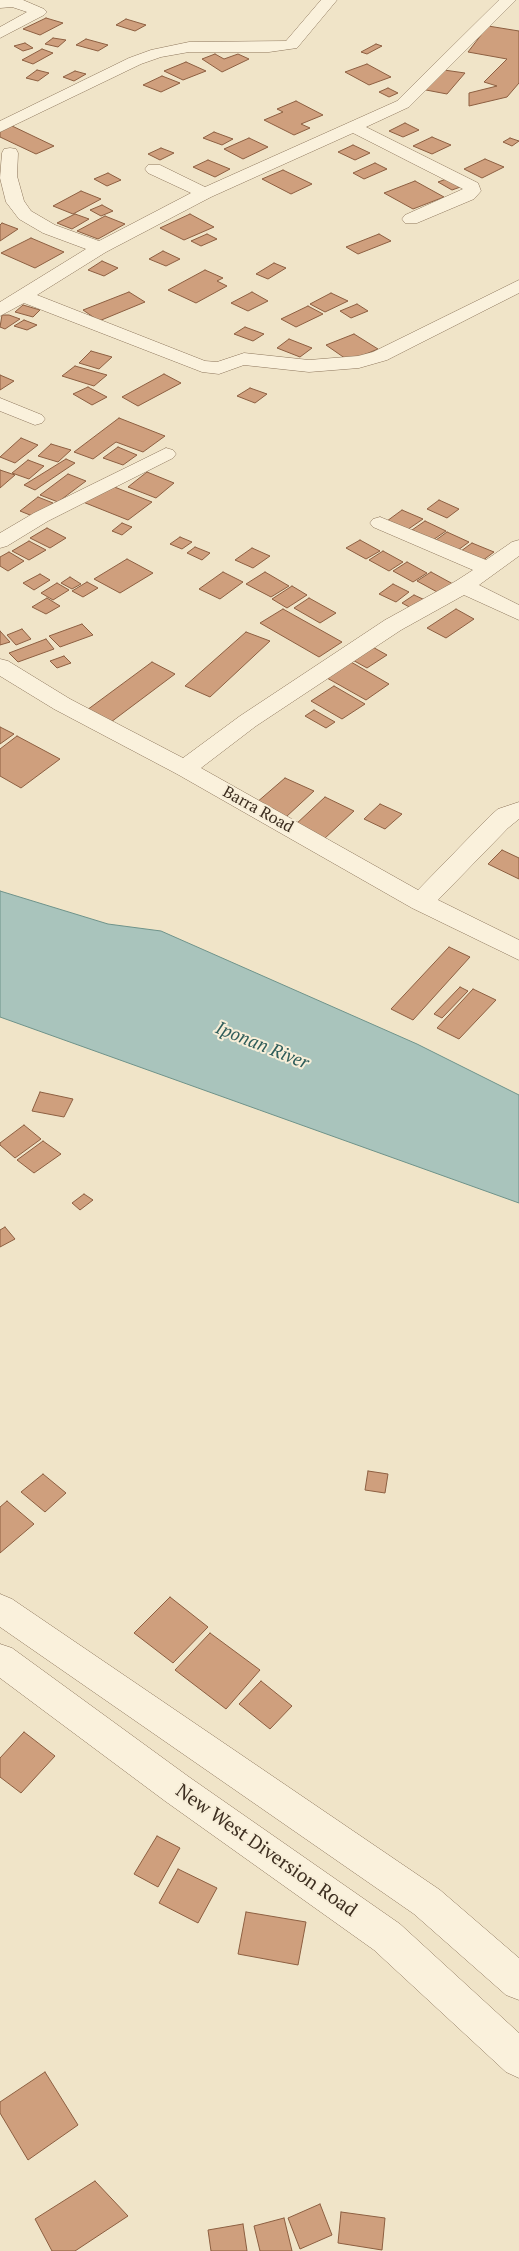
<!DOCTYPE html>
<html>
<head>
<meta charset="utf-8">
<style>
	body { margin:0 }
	canvas { display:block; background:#f0e4c8 }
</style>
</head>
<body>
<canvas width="519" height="2251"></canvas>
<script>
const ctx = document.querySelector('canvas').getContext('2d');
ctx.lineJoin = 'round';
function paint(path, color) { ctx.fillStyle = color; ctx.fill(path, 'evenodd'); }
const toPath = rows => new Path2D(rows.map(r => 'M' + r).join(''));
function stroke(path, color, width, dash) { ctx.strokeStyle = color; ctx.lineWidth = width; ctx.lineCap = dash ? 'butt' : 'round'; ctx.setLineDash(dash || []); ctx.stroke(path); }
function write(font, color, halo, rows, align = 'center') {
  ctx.font = font + ' "PT Serif",serif'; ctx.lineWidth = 4; ctx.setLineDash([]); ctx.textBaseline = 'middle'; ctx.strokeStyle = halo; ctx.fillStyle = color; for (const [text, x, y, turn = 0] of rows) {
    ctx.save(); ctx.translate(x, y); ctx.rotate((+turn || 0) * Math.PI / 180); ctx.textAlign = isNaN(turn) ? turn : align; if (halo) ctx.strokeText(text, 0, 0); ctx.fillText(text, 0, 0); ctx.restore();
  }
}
const water = toPath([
	[0,891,108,924,161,931,417,1044,519,1095,519,1203,0,1017,0,891]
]);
paint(water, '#a9c4bc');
stroke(water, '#6f938a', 1);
const building = toPath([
	[46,18,63,23,40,35,23,29,46,18],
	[126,19,146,25,135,31,116,25,126,19],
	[488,26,519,31,519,83,507,97,469,106,469,93,497,86,484,82,507,59,468,52,488,26],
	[53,38,66,40,58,47,45,44,53,38],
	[86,39,108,45,98,51,76,45,86,39],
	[25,43,33,48,23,51,14,46,25,43],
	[376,44,382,46,367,54,361,52,376,44],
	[42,49,53,53,33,64,22,60,42,49],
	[215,54,224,59,238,54,249,59,222,72,202,59,215,54],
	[186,62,206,71,183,80,164,71,186,62],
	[367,64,391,77,369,85,345,72,367,64],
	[37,70,49,73,38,81,26,78,37,70],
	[444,70,465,73,447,94,426,90,444,70],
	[75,71,86,74,74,81,63,77,75,71],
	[162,76,180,83,161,92,143,85,162,76],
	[388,88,398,93,389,97,379,92,388,88],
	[296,101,323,115,301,124,310,128,294,135,264,120,283,112,277,109,296,101],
	[405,123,419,130,403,137,389,131,405,123],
	[10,125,54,146,36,154,0,137,0,130,10,125],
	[214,132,233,139,222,145,203,138,214,132],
	[432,137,451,145,432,154,413,146,432,137],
	[249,138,268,147,243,159,224,149,249,138],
	[510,138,519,141,512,146,503,142,510,138],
	[353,145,370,153,355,160,338,152,353,145],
	[161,148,174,153,160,160,148,154,161,148],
	[485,159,504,167,482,178,464,169,485,159],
	[208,160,230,169,215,177,193,167,208,160],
	[375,163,387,169,364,179,353,173,375,163],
	[283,170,312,184,291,194,262,179,283,170],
	[108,173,121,180,107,186,94,179,108,173],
	[452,177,466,185,452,190,438,182,452,177],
	[415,181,444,197,413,209,384,193,415,181],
	[81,191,101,199,73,214,53,206,81,191],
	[102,205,113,211,101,216,90,210,102,205],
	[75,214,89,219,72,229,57,223,75,214],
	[190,214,214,227,184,240,160,228,190,214],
	[105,216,125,224,98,239,77,231,105,216],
	[2,223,18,229,0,241,0,225,2,223],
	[207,234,217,239,201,246,191,241,207,234],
	[379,234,391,241,358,254,346,247,379,234],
	[31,238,64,252,35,268,1,253,31,238],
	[163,251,180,259,166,266,149,259,163,251],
	[102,261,118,268,104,276,88,270,102,261],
	[274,263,286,268,268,279,256,274,274,263],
	[205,270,223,278,217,281,227,286,196,303,168,290,205,270],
	[129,292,145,302,99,321,83,310,129,292],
	[252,292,268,301,248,311,231,303,252,292],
	[331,293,348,301,325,312,310,304,331,293],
	[357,304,368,311,351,318,340,311,357,304],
	[23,305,40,310,33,317,15,312,23,305],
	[308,306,323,314,296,327,281,319,308,306],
	[2,315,9,315,20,319,5,329,0,327,2,315],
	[24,320,37,325,27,330,14,326,24,320],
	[245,327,264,334,253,341,234,334,245,327],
	[354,334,378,349,349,361,326,345,354,334],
	[289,339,312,348,300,357,277,348,289,339],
	[91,351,112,357,99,369,79,363,91,351],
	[75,366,107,375,94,386,62,376,75,366],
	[164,374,181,383,138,406,122,397,164,374],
	[0,375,14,381,0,390,0,375],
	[88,387,107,397,92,405,73,394,88,387],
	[250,388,267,394,255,403,237,396,250,388],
	[119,418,165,436,143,452,116,442,93,459,74,452,119,418],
	[21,438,38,445,15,463,0,457,21,438],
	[51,444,71,450,58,462,38,456,51,444],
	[118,447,137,455,123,465,103,458,118,447],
	[66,459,75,463,35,490,24,485,66,459],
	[28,460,44,466,29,479,12,473,28,460],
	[0,470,15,475,0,488,0,470],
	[147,472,174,483,156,498,128,487,147,472],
	[68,474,86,481,58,502,40,495,68,474],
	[107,484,152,502,128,520,83,502,107,484],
	[38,497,53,503,35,517,20,511,38,497],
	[439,500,459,509,447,518,427,509,439,500],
	[402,510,423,519,407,530,387,521,402,510],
	[425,521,446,531,433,540,412,530,425,521],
	[122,523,132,527,122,535,112,531,122,523],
	[47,528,66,538,50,548,30,538,47,528],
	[447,532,469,542,458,550,436,540,447,532],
	[180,537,192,542,182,549,170,544,180,537],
	[360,540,380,551,366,559,346,548,360,540],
	[29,541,46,550,29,560,12,551,29,541],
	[472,543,494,552,482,561,461,551,472,543],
	[195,547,210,553,202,560,187,553,195,547],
	[252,548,270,556,253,568,235,560,252,548],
	[383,551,403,562,389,571,369,560,383,551],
	[9,552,24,561,8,571,0,566,0,557,9,552],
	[127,559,153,573,120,593,94,579,127,559],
	[407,562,427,573,413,582,393,571,407,562],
	[223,572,243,582,220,599,199,589,223,572],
	[265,572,289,586,271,597,246,584,265,572],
	[431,572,453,584,439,593,417,581,431,572],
	[40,574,50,580,34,590,23,583,40,574],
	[70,577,81,584,72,589,61,583,70,577],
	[87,582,98,588,83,597,72,591,87,582],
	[57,583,69,590,53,600,41,593,57,583],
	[393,584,409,592,396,602,379,594,393,584],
	[292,586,307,595,287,608,272,599,292,586],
	[414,595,425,600,413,609,402,603,414,595],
	[47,598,60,606,46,614,32,607,47,598],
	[309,598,336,613,320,623,294,608,309,598],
	[283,609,342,642,319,657,260,623,283,609],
	[456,609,474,619,446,638,427,628,456,609],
	[82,624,93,635,60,647,49,636,82,624],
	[22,629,31,639,16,645,7,635,22,629],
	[0,631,10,642,0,645,0,631],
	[246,632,270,641,210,697,185,686,246,632],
	[46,639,54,649,18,662,9,653,46,639],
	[369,645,387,655,367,668,349,658,369,645],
	[64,656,71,663,57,668,50,661,64,656],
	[152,662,175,674,111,722,87,710,152,662],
	[351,662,389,684,366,700,327,678,351,662],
	[334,686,365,704,342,719,311,701,334,686],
	[314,710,335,722,326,728,305,716,314,710],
	[0,727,14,734,0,744,0,727],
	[17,736,60,759,21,788,0,776,0,749,17,736],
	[285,778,314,791,286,817,256,803,285,778],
	[325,797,354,811,324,839,295,825,325,797],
	[380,804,402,814,385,829,364,819,380,804],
	[502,850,519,858,519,879,488,864,502,850],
	[449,947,470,957,413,1020,391,1009,449,947],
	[460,987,468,991,442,1018,434,1014,460,987],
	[473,989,496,1000,459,1039,437,1028,473,989],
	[40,1092,73,1099,64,1117,32,1111,40,1092],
	[24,1125,41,1139,15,1158,0,1145,0,1143,24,1125],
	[43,1141,61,1154,34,1173,17,1160,43,1141],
	[84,1194,93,1200,80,1210,72,1203,84,1194],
	[5,1227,15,1239,0,1247,0,1230,5,1227],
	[368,1471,388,1474,385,1493,365,1490,368,1471],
	[43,1474,66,1493,45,1512,21,1492,43,1474],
	[7,1501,34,1524,0,1553,0,1507,7,1501],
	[170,1597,208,1627,173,1663,134,1633,170,1597],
	[210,1633,260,1670,226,1709,175,1670,210,1633],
	[261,1681,292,1706,270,1729,239,1704,261,1681],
	[24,1732,55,1756,21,1793,0,1777,0,1758,24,1732],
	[157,1836,180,1848,158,1887,134,1874,157,1836],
	[178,1869,217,1888,198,1923,159,1903,178,1869],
	[246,1912,306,1922,298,1965,238,1954,246,1912],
	[45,2072,78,2125,28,2160,0,2113,0,2102,45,2072],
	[95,2181,128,2216,75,2251,52,2251,35,2219,95,2181],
	[320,2204,332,2235,300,2249,288,2218,320,2204],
	[341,2212,385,2218,382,2250,338,2243,341,2212],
	[284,2218,292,2251,260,2251,254,2226,284,2218],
	[243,2224,247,2251,211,2251,208,2230,243,2224]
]);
paint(building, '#cf9f7d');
stroke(building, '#8d5f41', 1);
const minor = toPath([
	[0,0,23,0,44,9,47,12,44,15,0,38,0,27,27,12,12,7,0,8,0,0],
	[321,0,337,0,297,48,269,52,189,52,161,57,141,64,0,132,0,121,129,58,151,50,189,42,286,41,321,0],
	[499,0,516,0,409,107,366,127,478,183,481,191,474,199,417,223,405,223,402,219,405,215,463,189,353,133,211,197,106,252,37,295,205,361,217,362,244,353,309,360,358,356,373,352,519,280,519,293,387,360,359,368,309,372,244,365,219,374,202,372,24,303,0,316,0,302,86,249,43,233,19,219,6,202,0,178,2,153,4,149,10,148,16,149,18,153,17,176,24,201,31,211,55,225,99,241,191,193,148,173,145,169,148,165,160,165,205,187,397,101,499,0],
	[0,398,42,415,45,419,42,423,35,425,0,411,0,398],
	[166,448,173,450,176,454,173,458,48,521,7,546,0,548,0,533,34,513,166,448],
	[380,517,486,560,512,542,519,540,519,556,479,585,519,605,519,620,464,595,401,630,256,726,201,768,418,890,490,816,498,809,519,802,519,819,508,828,438,900,519,940,519,960,412,908,177,774,54,709,0,676,0,659,8,661,70,699,183,758,240,716,385,620,456,581,473,570,373,527,370,523,373,519,380,517],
	[0,1594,12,1599,440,1890,519,1958,519,2000,506,1995,414,1914,0,1627,0,1594],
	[0,1644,12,1648,189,1777,400,1924,519,2033,519,2078,506,2072,374,1950,165,1801,0,1678,0,1644]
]);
stroke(minor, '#8d765c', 1);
paint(minor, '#faf1dc');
write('16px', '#3d2e20', '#f7eed8', [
	["Barra Road",258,810,29]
]);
write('italic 18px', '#2f5d5a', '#f7eed8', [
	["Iponan River",262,1046,22]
]);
write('19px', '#3d2e20', '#f7eed8', [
	["New West Diversion Road",266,1851,35]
]);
</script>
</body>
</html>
